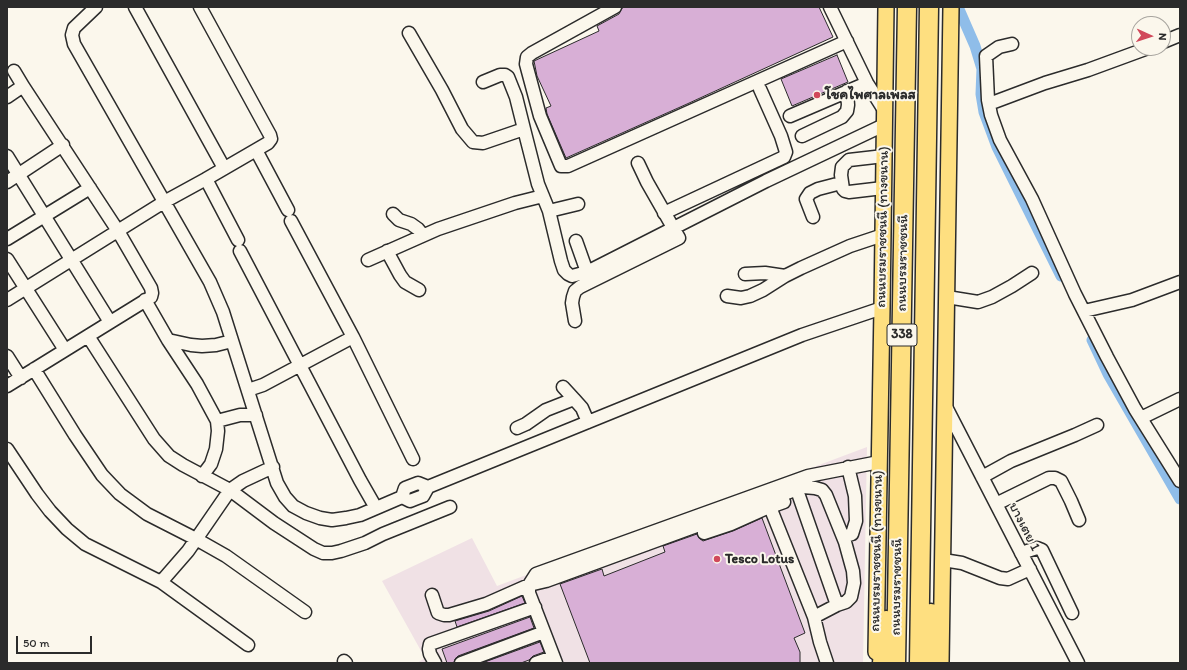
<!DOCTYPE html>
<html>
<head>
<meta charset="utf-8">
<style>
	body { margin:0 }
	#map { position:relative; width:1187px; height:670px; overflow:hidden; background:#fbf7ec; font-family:Itim,sans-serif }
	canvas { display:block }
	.frame { position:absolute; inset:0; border:8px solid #2b2b2b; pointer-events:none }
	.north { position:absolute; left:1131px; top:16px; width:40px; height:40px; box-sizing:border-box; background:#fbf7ec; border:1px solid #a8a59f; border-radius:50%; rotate:93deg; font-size:11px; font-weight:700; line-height:16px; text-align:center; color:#2b2b2b }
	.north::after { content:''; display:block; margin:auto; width:14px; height:18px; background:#d1495b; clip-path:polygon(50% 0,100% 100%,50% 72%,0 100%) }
	.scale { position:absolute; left:16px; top:636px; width:76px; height:18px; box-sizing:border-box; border:2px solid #2b2b2b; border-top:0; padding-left:5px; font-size:12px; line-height:14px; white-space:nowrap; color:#2b2b2b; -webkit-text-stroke:3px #fbf7ec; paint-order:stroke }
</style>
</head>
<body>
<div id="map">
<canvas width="1187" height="670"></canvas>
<div class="frame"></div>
<div class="north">N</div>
<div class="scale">50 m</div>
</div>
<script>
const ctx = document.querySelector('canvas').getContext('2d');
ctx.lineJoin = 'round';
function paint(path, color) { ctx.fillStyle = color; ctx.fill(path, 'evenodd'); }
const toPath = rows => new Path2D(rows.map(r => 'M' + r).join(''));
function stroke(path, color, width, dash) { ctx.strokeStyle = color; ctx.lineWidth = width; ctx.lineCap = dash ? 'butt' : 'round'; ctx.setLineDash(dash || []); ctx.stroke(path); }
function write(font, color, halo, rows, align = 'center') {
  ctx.font = font + ' Itim,"Playpen Sans Thai",sans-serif'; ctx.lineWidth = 4; ctx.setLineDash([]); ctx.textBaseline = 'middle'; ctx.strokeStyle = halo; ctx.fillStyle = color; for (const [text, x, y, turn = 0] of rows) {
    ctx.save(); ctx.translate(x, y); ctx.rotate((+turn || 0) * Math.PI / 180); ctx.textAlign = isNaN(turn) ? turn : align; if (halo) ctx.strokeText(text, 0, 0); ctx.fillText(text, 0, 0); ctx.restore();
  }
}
paint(toPath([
	[867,447,863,663,417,663,425,658,382,581,472,538,497,586]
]), '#f0e1e5');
stroke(toPath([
	[958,7,975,46,982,69,981,94,984,112,997,147,1061,276],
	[1092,340,1108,374,1180,499]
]), '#8fbde9', 11);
const building = toPath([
	[625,7,819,7,833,37,687,104,566,158,547,114,546,108,551,106,537,76,534,61,599,31,597,26,619,14,622,8,625,7],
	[837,55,848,82,792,106,781,79,837,55],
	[762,518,805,633,794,638,800,652,800,663,590,663,560,584,602,569,604,576,665,552,663,546,697,534,699,538,703,541,733,531,762,518],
	[522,596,525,603,457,627,455,621,489,611,522,596],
	[530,617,534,628,458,656,455,659,454,663,447,663,442,649,530,617],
	[540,642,544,652,533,656,529,660,521,663,482,663,540,642]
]);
paint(building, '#d8afd6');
stroke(building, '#2b2b2b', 1);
const minor = toPath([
	[96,7,74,28,72,35,74,44,210,282,223,312,277,483,285,497,293,506,306,513,320,518,332,520,346,518,360,515,402,497,410,501,415,499,423,496,428,487,802,335,882,308],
	[135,7,224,168],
	[615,7,532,53,527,57,526,64,540,116,561,166,568,166,847,41],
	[830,7,867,83,884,110],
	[409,33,442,90,462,129,473,142,483,143,524,129,538,184,549,211,561,261,564,270,568,274,572,276,587,272,766,181,884,125],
	[1163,42,1180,35],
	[1012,44,999,47,986,56,988,100,991,115,1000,140,1032,199,1075,294,1107,357,1135,409,1180,481],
	[14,71,23,86],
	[483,82,500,75,505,75,508,77,516,97,524,129],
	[7,97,23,86,118,231,151,288,152,293,151,297,7,386],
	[989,104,1045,83,1088,70,1148,48],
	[790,116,867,83],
	[802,136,842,117,847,111,848,105,847,91],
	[256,150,288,210],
	[7,156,110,322],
	[206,179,238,240],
	[7,182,63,145],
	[883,188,849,192,845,191,843,189,841,175,842,167,849,160,884,156],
	[549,211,578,204],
	[664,213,784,157,786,152,781,136,760,89],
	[393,214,399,220,411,224,418,229,423,235],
	[813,217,806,199,810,193,818,189,841,183],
	[291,221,353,337,413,459],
	[7,239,90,188],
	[576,241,587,272],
	[240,251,360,480,376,508],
	[387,251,400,275,405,282,419,290],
	[7,259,65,350],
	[368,260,438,229,515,203,543,196],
	[745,274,765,273,785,276],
	[727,296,741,298,750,296,763,290,785,276,801,268,850,246,883,235],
	[947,297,978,302,992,297,1012,286,1032,273],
	[7,300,164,202,206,179,268,143,271,139,270,135,200,7],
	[145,300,168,340,197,384,217,421,218,431,216,449,211,464,202,476],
	[1084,311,1132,300,1180,282],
	[575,321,572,303,573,297,575,291,580,287,679,238,647,182,638,163],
	[88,336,154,439,169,456,183,465,230,490,274,523,314,549,323,553,332,553,341,551,365,543,383,534,450,507],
	[168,340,191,345,202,346,216,345,232,341],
	[7,356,21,378],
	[34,369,75,435,102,475,120,494,147,514,196,539,226,556,305,612],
	[563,387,574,399],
	[248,390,263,385,353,337],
	[945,405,1078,663],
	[1141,418,1180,399],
	[217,421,240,415,256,415],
	[517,428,526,424,546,410,574,399,582,408,588,422],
	[7,449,37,494,50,511,67,529,85,544,161,582,248,645],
	[982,477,1011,461,1075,435,1097,425],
	[805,483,808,476,879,462],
	[799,496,837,605,814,617],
	[402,497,405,488,418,483,428,487],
	[784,502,770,507,814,617,820,642,827,663],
	[996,504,1049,478,1055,478,1061,481,1071,501,1079,520],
	[704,533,731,524,769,507],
	[843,537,852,534,856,521,855,496,848,467],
	[1021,553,1037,548,1042,550,1072,613],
	[943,560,962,563,1000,578,1008,579,1030,569],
	[161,582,188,551,230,490,243,481,273,467],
	[432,595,438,613,444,615,449,615,486,604,529,585,546,581,803,487,815,488,822,490,826,495,845,542,853,571,854,583,851,597,846,602,837,605],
	[344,661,346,663],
	[435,663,430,654,429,649,430,644,535,607],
	[461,663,544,632],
	[536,663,553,657],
	[556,663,529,593,529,585,536,574,808,476]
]);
const major = toPath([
	[876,652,882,308,886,7],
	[941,662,951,7]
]);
const highway = toPath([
	[931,613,934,663],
	[882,663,886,620],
	[896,663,907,7],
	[919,663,929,7]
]);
stroke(minor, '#2b2b2b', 15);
stroke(major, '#2b2b2b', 18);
stroke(highway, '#2b2b2b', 21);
stroke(minor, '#fbf7ec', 12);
stroke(major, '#fedf80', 15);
stroke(highway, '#fedf80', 18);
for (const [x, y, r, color] of [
	[817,95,4,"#d1495b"],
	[717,559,4,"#d1495b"]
]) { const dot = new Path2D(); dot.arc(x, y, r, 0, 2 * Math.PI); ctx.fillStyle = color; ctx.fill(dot); stroke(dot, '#fbf7ec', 1.5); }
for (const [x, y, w] of [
	[902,335,30]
]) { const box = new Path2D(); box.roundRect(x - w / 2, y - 11, w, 22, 3); ctx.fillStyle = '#fbf7ec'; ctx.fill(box); stroke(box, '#2b2b2b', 1); }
write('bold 13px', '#2b2b2b', null, [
	["338",902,335]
]);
write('bold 14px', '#2b2b2b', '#fbf7ec', [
	["โชคไพศาลเพลส",825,95],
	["Tesco Lotus",725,559]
], 'left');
write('14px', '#2b2b2b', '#fbf7ec', [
	["ถนนบรมราชชนนี (ทางขนาน)",883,227,-89],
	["ถนนบรมราชชนนี",903,263,-89],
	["บางเตย 1",1024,527,63],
	["ถนนบรมราชชนนี (ทางขนาน)",877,551,-89],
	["ถนนบรมราชชนนี",897,587,-89]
]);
</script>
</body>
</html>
